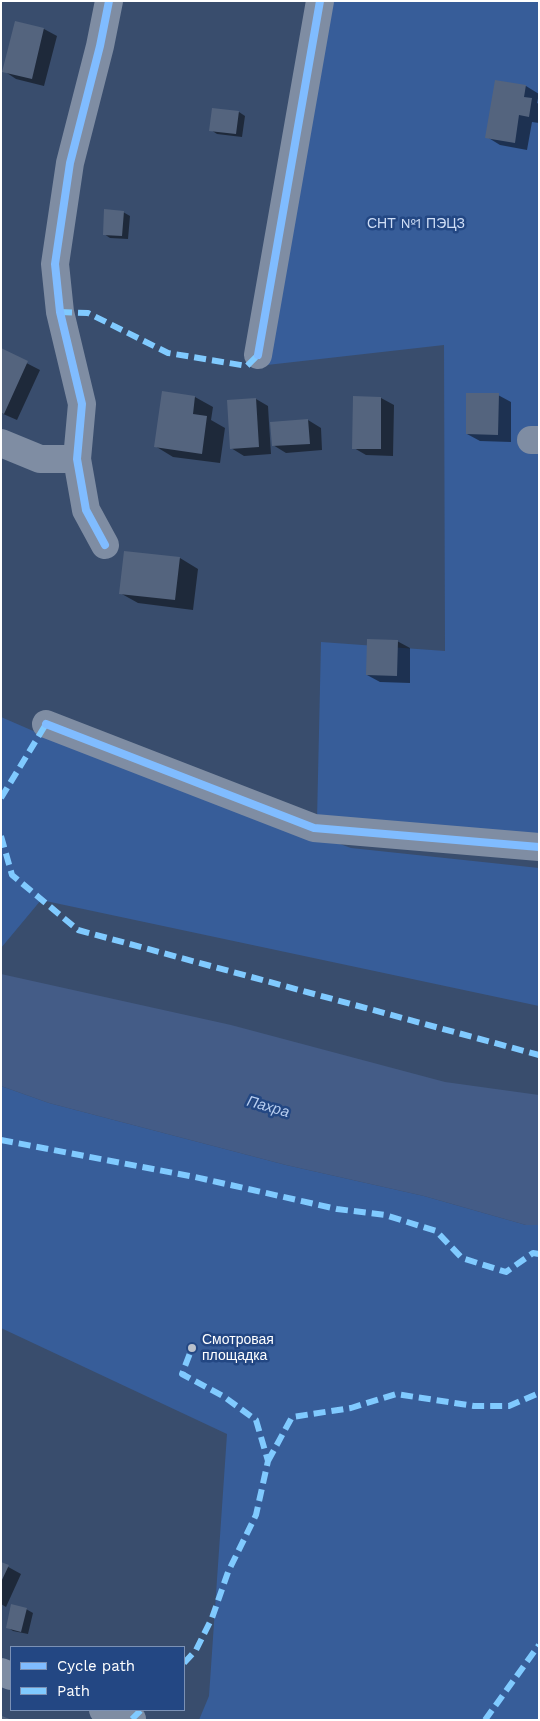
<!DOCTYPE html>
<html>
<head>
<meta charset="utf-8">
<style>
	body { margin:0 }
	#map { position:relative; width:540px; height:1721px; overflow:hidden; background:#394d6d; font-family:"Work Sans",sans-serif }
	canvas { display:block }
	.frame { position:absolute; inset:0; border:2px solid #fff; pointer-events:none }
	.legend { position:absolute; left:10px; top:1646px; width:175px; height:65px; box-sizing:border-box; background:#234783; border:1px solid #7b91b5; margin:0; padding:6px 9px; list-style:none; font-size:15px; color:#fff }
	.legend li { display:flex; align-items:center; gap:10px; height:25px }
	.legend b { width:25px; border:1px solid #7b91b5 }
</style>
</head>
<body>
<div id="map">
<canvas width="540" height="1721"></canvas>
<div class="frame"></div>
<ul class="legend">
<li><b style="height:6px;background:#80bcff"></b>Cycle path</li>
<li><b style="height:6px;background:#80caff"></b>Path</li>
</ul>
</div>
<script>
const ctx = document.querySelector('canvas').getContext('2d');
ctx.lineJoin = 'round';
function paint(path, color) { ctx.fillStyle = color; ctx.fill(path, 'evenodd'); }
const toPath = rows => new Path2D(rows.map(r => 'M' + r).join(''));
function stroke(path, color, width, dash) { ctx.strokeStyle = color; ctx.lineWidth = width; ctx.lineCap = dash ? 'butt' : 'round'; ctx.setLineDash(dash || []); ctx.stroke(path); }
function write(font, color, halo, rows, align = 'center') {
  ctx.font = font + ' "Work Sans",sans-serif'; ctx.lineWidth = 5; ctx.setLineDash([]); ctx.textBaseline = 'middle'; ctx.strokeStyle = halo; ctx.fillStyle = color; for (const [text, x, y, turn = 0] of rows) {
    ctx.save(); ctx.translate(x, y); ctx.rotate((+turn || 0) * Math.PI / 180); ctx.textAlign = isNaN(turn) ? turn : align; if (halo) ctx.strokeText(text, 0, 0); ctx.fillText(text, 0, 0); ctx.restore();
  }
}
paint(toPath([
	[332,1,539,1,539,840,317,820,321,642,445,651,444,345,267,365],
	[1,717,68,746,351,848,539,868,539,1006,41,900,1,948],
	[1,1086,49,1103,286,1165,424,1196,526,1225,539,1225,539,1720,199,1720,209,1696,227,1434,1,1328]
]), '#375d99');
paint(toPath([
	[1,974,231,1025,445,1082,539,1095,539,1225,526,1225,424,1196,286,1165,49,1103,1,1086]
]), '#445c87');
paint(toPath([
	[16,22,44,29,57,36,44,86,16,79,4,71],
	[497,81,526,86,539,94,537,103,539,104,539,123,532,122,527,150,500,145,487,137],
	[213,109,239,112,245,116,242,137,217,134,211,130],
	[123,212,130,216,128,239,110,238,104,234],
	[1,350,40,370,17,420,1,413],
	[498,395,511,402,511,442,480,441,467,434],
	[195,397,213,407,211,420,225,428,220,463,173,457,155,446],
	[381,398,394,405,393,456,366,455,354,448],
	[256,399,268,406,269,423,308,420,321,428,322,450,286,453,273,445,272,423,269,423,271,454,244,456,231,448],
	[180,558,198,569,193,610,138,603,120,593],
	[397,641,410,648,410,683,380,682,367,675],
	[1,1563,21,1574,6,1607,1,1604],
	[26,1609,33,1613,28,1634,13,1631,7,1627]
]), '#0007');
paint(toPath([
	[15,21,44,28,32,79,2,72],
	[495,80,526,85,524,97,532,98,529,117,519,115,515,143,485,138],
	[212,108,239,111,236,134,209,131],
	[104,209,124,211,122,236,103,235],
	[1,348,28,361,4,414,1,413],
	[162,391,195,396,193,414,207,416,202,454,154,447],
	[466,393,499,393,498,435,466,434],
	[353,396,381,397,381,449,352,449],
	[256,398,259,447,230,449,227,400],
	[308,419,310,444,272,446,270,422],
	[124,551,180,557,175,600,119,594],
	[367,639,398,640,397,676,366,675],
	[1,1562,9,1565,1,1582],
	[11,1604,27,1608,21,1632,6,1628],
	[2,1716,12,1720,1,1720]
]), '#54647e');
stroke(toPath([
	[258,355,320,1],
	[531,440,539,440],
	[1,443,40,459,77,459],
	[105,545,86,510,77,459,82,404,60,312,55,264,70,163,100,46,109,1],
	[46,724,314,828,539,847],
	[1,1672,11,1676],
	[103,1710,132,1719]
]), '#7f8da3', 28);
stroke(toPath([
	[60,312,88,313,168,353,247,366,258,355],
	[1,798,46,724],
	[1,836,12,875,78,930,539,1055],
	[1,1140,195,1177,337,1209,385,1215,436,1231,462,1258,506,1272,533,1253,539,1254],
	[268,1461,292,1417,351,1408,396,1394,474,1406,509,1406,539,1393],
	[184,1663,196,1650,212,1618,228,1572,256,1515,268,1461,256,1420,223,1396,182,1374,192,1348],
	[132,1719,141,1710],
	[485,1720,539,1645]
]), '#80caff', 6, [12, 6]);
stroke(toPath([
	[258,355,320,1],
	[105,545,86,510,77,459,82,404,60,312,55,264,70,163,100,46,109,1],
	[46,724,314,828,539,847]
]), '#80bcff', 8);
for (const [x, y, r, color] of [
	[192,1348,5,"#bac1cc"]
]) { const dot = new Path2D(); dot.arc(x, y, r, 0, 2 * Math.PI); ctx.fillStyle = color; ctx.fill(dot); stroke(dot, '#234783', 2); }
write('14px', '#cfdef6', '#234783', [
	["СНТ №1 ПЭЦЗ",416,224]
]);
write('14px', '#fff', '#234783', [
	["Смотровая",202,1340],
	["площадка",202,1356]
], 'left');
write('italic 15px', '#b7cdef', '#234783', [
	["Пахра",268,1107,16]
]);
</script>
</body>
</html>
